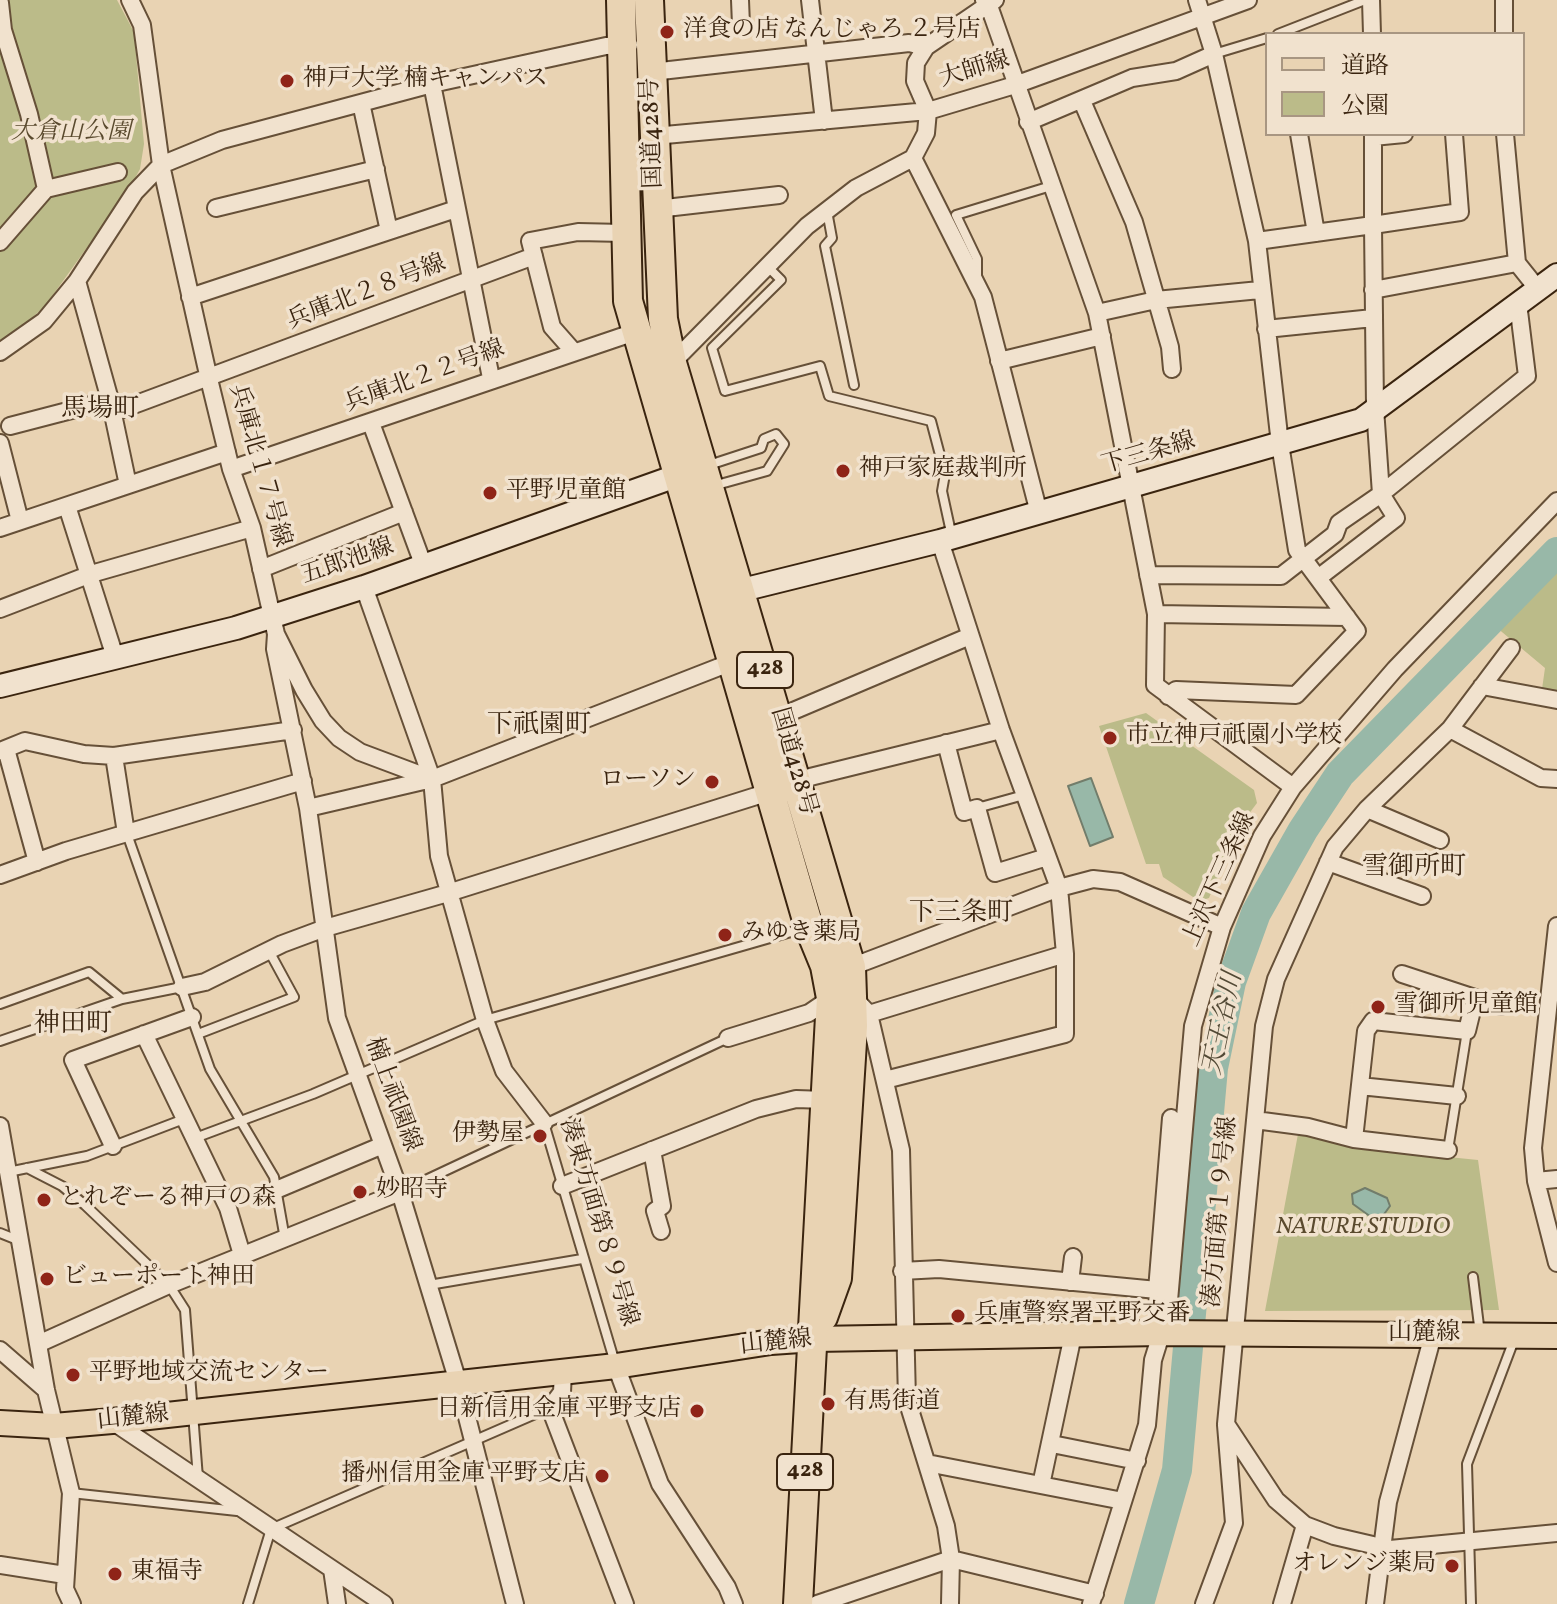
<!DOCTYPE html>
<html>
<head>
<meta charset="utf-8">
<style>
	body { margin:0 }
	#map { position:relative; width:1557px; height:1604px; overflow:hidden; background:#e9d3b3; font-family:Vollkorn,"Noto Serif JP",serif }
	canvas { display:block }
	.legend { position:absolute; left:1265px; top:32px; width:260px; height:104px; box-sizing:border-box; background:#f1e2ce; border:2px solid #a89682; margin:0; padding:10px 14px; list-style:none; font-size:24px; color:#3a240f }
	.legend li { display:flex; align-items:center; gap:16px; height:40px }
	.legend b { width:40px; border:2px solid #a89682 }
</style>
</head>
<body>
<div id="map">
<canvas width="1557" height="1604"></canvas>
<ul class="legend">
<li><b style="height:10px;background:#e9d3b3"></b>道路</li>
<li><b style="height:22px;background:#bbbb89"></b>公園</li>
</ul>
</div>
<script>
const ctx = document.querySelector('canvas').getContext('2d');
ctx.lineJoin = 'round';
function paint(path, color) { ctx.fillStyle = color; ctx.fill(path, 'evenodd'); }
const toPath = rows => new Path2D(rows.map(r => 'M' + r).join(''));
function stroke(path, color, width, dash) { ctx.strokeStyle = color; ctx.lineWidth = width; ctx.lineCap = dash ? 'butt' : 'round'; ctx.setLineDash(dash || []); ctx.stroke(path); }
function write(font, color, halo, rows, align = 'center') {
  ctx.font = font + ' Vollkorn,"Noto Serif JP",serif'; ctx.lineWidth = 7; ctx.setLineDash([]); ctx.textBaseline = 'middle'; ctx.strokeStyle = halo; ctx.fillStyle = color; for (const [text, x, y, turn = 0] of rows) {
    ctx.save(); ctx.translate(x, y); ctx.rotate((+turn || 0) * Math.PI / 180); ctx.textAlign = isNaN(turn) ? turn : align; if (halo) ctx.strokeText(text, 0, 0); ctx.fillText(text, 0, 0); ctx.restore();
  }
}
paint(toPath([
	[0,0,117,0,134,32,144,144,140,169,129,189,45,306,14,334,0,341],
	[1557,562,1557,692,1542,689,1545,668,1496,627],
	[1146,713,1254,790,1257,803,1239,827,1209,898,1199,901,1163,877,1159,864,1146,864,1099,726],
	[1298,1134,1360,1148,1478,1160,1499,1310,1265,1311]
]), '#bbbb89');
const water = toPath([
	[1091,778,1113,837,1090,846,1068,786,1091,778],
	[1365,1188,1387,1198,1390,1206,1382,1217,1371,1217,1353,1204,1352,1194,1365,1188]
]);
paint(water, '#98b8a8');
stroke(water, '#727d6b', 2);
stroke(toPath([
	[1139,1604,1177,1470,1213,1068,1231,982,1256,913,1303,830,1340,774,1557,552]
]), '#98b8a8', 30);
const lane = toPath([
	[1278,34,1365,0],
	[1214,54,1267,38],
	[827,211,832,238,825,246,854,385],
	[768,267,781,280,712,348,725,391,820,366,829,396,931,421,945,474,942,491,952,537],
	[977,275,977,259,956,215,1051,186],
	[706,466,761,448,764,439,776,434,784,444,767,471,713,486],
	[977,808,1024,795],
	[127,834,210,1069,274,1177,285,1239],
	[0,1004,89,972,122,999,182,987],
	[198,1034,294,997,269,951],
	[0,1041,122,999],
	[544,1123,615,1363],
	[195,1138,313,1094,485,1020,805,928],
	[1448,1150,1467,1031],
	[27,1168,62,1186,85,1205,169,1285,185,1310,198,1478],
	[8,1172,87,1156,184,1119],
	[400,1192,728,1038],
	[0,1233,20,1241],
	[1473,1277,1480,1334],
	[429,1285,582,1259],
	[71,1493,237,1511],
	[248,1604,271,1529,549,1408],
	[1471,1604,1467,1464,1514,1340]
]);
const street = toPath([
	[130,0,142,25,161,165,209,379,231,469,252,528,276,634,275,649,308,808,337,1018,400,1192,458,1382,515,1604],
	[740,0,741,25],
	[810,0,824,121],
	[984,0,988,3,1097,313,1156,614,1155,685,1293,787],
	[1371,0,1372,34],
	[1504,0,1504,34],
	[0,3,3,30,29,114,46,189],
	[652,72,909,43,926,47],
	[432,84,491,378],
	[1082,101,1134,222,1170,347,1172,369],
	[361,103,389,231],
	[928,111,915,81,916,63,926,47,995,0],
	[1028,122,1132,78,1176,71,1214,54],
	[1299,134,1316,233],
	[1505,134,1517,263,1537,288],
	[654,136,928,111,1015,85,1248,0],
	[1373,137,1404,134],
	[913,158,983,297,1039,513],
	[216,208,376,169],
	[657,209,779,195],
	[1257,241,1373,225,1373,134],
	[0,242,46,189,118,172],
	[77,281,110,400,128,485],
	[1373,290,1517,263],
	[190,297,456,209],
	[1097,313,1156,300,1260,290],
	[1266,329,1373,318],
	[0,352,44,321,77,281,135,192,161,165,222,140,432,84,606,46,629,45],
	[574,352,552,327,530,241,578,232,624,233],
	[999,361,1102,336],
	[672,363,807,226,856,188,913,158,926,133,928,111],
	[112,413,534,256],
	[371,423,423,564],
	[10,426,110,400],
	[0,443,20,521],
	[231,469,635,332],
	[67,506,115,657],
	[0,528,227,452],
	[261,569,404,512],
	[1148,575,1281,576,1335,534,1339,523,1381,494,1375,408,1373,225,1460,212,1454,134],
	[1318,578,1396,518,1381,494,1527,376,1518,303],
	[364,587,432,779,439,856,485,1020,504,1071,544,1123],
	[0,609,91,574,252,528],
	[1156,614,1347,617],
	[276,634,304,690,323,721,339,738,360,752,432,779],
	[1511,648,1450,729,1367,809,1335,847,1276,979,1264,1026,1226,1424,1276,1500,1305,1525,1334,1536,1390,1549,1557,1533],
	[1482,686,1557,700],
	[1168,696,1176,690,1296,695,1357,631,1297,550,1280,444,1257,241,1214,54,1197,0],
	[779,717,970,636],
	[1450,729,1541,778,1557,779],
	[946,743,964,812,977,808,995,873,1047,857],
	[6,749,37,862],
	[0,751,25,741,84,754,114,756,293,730],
	[114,756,126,833],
	[798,780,1001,730],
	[308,808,432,779,732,662],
	[1367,809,1440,840],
	[1328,862,1422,896],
	[0,875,66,851,303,781],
	[1557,926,1533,1148,1536,1181,1557,1263],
	[851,967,1059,888,1093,879,1120,882,1222,927],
	[182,987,205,982,282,944,325,928,448,893,769,792],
	[1475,998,1501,1006],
	[869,1014,1065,954],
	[144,1034,228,1208,243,1258],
	[728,1038,809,1013,831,998,852,996,869,1014,901,1150,907,1400,946,1526,951,1559,950,1604],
	[885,1080,1065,1034,1065,954,1059,888,1001,730,940,541],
	[1360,1086,1457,1096],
	[1255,1120,1308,1127,1354,1139,1448,1150],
	[0,1126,46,1390,71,1493,65,1589,72,1604],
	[1354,1139,1366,1031,1373,1021,1467,1031,1475,998,1402,974],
	[113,1146,73,1060,192,1017],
	[652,1150,662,1206,655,1211,661,1231],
	[1536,1181,1557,1179],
	[562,1186,756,1109,796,1099,826,1100],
	[276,1190,383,1145],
	[902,1271,939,1269,1157,1290],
	[1070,1282,1073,1257],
	[1160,1332,1157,1290,1171,1118],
	[38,1344,169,1285,400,1192],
	[0,1350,46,1390],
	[616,1366,660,1484,727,1587,734,1604],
	[563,1372,562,1392,550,1408,625,1604],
	[112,1421,384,1604],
	[1052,1444,1137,1461],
	[927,1463,1123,1501],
	[1041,1485,1073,1335],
	[0,1565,65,1575],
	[332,1569,337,1604],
	[817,1604,951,1559,1095,1594],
	[1091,1604,1147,1425,1153,1360,1168,1312,1193,1026,1222,927,1262,836,1293,787,1395,669,1557,501],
	[1204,1604,1234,1523,1226,1425],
	[1282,1604,1305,1525],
	[1375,1604,1388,1502,1433,1335]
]);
const secondary = toPath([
	[726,594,940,541,1361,420,1557,275],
	[0,686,236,628,364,587,693,470]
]);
const primary = toPath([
	[0,1423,54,1426,112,1421,616,1366,771,1342,815,1339,1161,1333,1557,1336]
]);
const highway = toPath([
	[621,0,628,301,809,927,825,966,831,998,798,1604],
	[649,0,663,319,672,363,851,967,853,1026,837,1278,823,1317]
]);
stroke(lane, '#665038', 12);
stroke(street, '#665038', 20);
stroke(secondary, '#3a240f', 26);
stroke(primary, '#3a240f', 28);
stroke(highway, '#3a240f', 32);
stroke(lane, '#f1e2ce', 8);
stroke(street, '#f1e2ce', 16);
stroke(secondary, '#f1e2ce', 22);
stroke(primary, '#e9d3b3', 24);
stroke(highway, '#e9d3b3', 28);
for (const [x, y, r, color] of [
	[667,32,8,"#8f2418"],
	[287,81,8,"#8f2418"],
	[843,471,8,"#8f2418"],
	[490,493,8,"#8f2418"],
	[1110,738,8,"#8f2418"],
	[712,782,8,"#8f2418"],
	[725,935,8,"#8f2418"],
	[1378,1007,8,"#8f2418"],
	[540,1136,8,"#8f2418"],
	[360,1192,8,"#8f2418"],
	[44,1200,8,"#8f2418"],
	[47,1279,8,"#8f2418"],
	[958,1316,8,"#8f2418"],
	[73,1375,8,"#8f2418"],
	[828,1404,8,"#8f2418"],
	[697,1411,8,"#8f2418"],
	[602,1476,8,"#8f2418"],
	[1452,1566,8,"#8f2418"],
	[115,1574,8,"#8f2418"]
]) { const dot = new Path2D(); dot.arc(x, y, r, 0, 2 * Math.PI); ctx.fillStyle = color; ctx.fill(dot); stroke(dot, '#f1e2ce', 3); }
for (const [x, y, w] of [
	[765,670,56],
	[805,1472,56]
]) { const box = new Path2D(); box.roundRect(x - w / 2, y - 18, w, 36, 6); ctx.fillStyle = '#f1e2ce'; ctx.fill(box); stroke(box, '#3a240f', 2); }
write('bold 22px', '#3a240f', null, [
	["428",765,670],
	["428",805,1472]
]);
write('24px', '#3a240f', '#f1e2ce', [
	["洋食の店 なんじゃろ ２号店",683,32],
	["神戸大学 楠キャンパス",303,81],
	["神戸家庭裁判所",859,471],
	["平野児童館",506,493],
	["市立神戸祇園小学校",1126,738],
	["ローソン",696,782,"right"],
	["みゆき薬局",741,935],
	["雪御所児童館",1394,1007],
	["伊勢屋",524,1136,"right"],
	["妙昭寺",376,1192],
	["とれぞーる神戸の森",60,1200],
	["ビューポート神田",63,1279],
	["兵庫警察署平野交番",974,1316],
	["平野地域交流センター",89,1375],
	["有馬街道",844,1404],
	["日新信用金庫 平野支店",681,1411,"right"],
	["播州信用金庫 平野支店",586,1476,"right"],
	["オレンジ薬局",1436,1566,"right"],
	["東福寺",131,1574]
], 'left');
write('24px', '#3a240f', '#f1e2ce', [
	["大師線",975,71,-17],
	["国道428号",654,133,-92],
	["兵庫北２８号線",367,294,-21],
	["兵庫北２２号線",425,378,-20],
	["下三条線",1149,455,-16],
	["兵庫北１７号線",258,466,74],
	["五郎池線",348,563,-19],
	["国道428号",792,762,74],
	["上沢下三条線",1221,880,-66],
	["楠上祇園線",391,1095,70],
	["湊方面第１９号線",1222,1212,-85],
	["湊東方面第８９号線",597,1223,73],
	["山麓線",1424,1335],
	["山麓線",776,1344,-6],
	["山麓線",133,1419,-6]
]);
write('italic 24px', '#5a4a2e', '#f1e2ce', [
	["大倉山公園",71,134],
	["NATURE STUDIO",1363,1229]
]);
write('26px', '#3a240f', '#f1e2ce', [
	["馬場町",100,411],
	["下祇園町",539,727],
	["雪御所町",1414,869],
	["下三条町",961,915],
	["神田町",73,1026]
]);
write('italic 26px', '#524935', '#f1e2ce', [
	["天王谷川",1225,1024,-78]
]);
</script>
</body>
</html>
